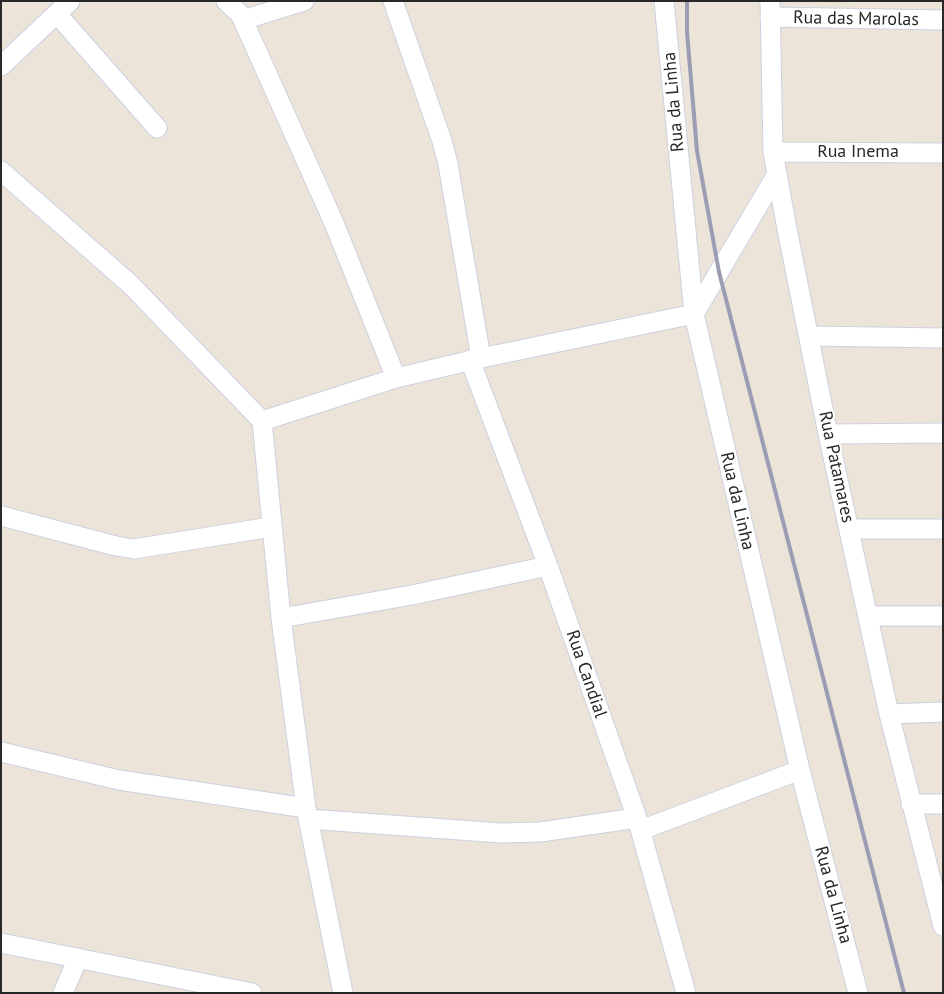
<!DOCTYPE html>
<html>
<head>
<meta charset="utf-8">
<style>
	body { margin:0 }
	#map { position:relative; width:944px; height:994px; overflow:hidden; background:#ece4d8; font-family:"PT Sans",sans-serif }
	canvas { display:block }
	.frame { position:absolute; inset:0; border:2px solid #282828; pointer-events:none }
</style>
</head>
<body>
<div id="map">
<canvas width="944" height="994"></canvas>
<div class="frame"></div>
</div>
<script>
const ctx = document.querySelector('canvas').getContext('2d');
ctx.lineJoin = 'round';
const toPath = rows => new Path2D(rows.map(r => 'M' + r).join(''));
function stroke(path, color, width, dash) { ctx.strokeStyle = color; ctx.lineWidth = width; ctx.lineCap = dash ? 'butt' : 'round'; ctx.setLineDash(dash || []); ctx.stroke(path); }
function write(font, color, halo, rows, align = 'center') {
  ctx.font = font + ' "PT Sans",sans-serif'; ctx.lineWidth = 4; ctx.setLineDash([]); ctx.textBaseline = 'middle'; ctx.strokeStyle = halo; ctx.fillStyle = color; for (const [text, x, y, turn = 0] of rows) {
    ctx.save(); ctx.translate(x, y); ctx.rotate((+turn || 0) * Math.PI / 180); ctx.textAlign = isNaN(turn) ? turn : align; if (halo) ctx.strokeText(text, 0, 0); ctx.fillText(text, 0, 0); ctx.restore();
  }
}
const minor = toPath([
	[226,1,240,14,243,20,334,223,396,378],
	[393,1,442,141,448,164,481,358],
	[664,1,694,314,800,770,858,993],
	[770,1,773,152,787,229,828,434,889,714,943,926],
	[57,14,157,128],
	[770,17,943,20],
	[243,20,304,1],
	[1,66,70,1],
	[773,152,943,153],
	[1,171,131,285,262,421,281,618,306,808,343,993],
	[809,336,943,338],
	[470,360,548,566,637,818,686,993],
	[262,421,396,378,481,358,694,314,777,174],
	[828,434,943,433],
	[1,516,116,546,134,549,271,527],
	[849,529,943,529],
	[868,616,943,616],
	[281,618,412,595,548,566],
	[889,714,943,712],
	[1,752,119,780,306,808],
	[911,804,943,804],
	[308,819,501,833,540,832,637,818],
	[641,830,800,770],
	[1,943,252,993],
	[63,993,78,958]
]);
stroke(minor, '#cdd0e2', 21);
stroke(minor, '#fff', 19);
stroke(toPath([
	[687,1,687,32,697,151,719,272,904,993]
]), '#9a9db4', 4);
write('18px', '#282828', '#fff', [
	["Rua das Marolas",856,19,1],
	["Rua da Linha",674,102,-95],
	["Rua Inema",858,152],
	["Rua Patamares",836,467,78],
	["Rua da Linha",737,501,77],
	["Rua Candial",586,674,71],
	["Rua da Linha",833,895,75]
]);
</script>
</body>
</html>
